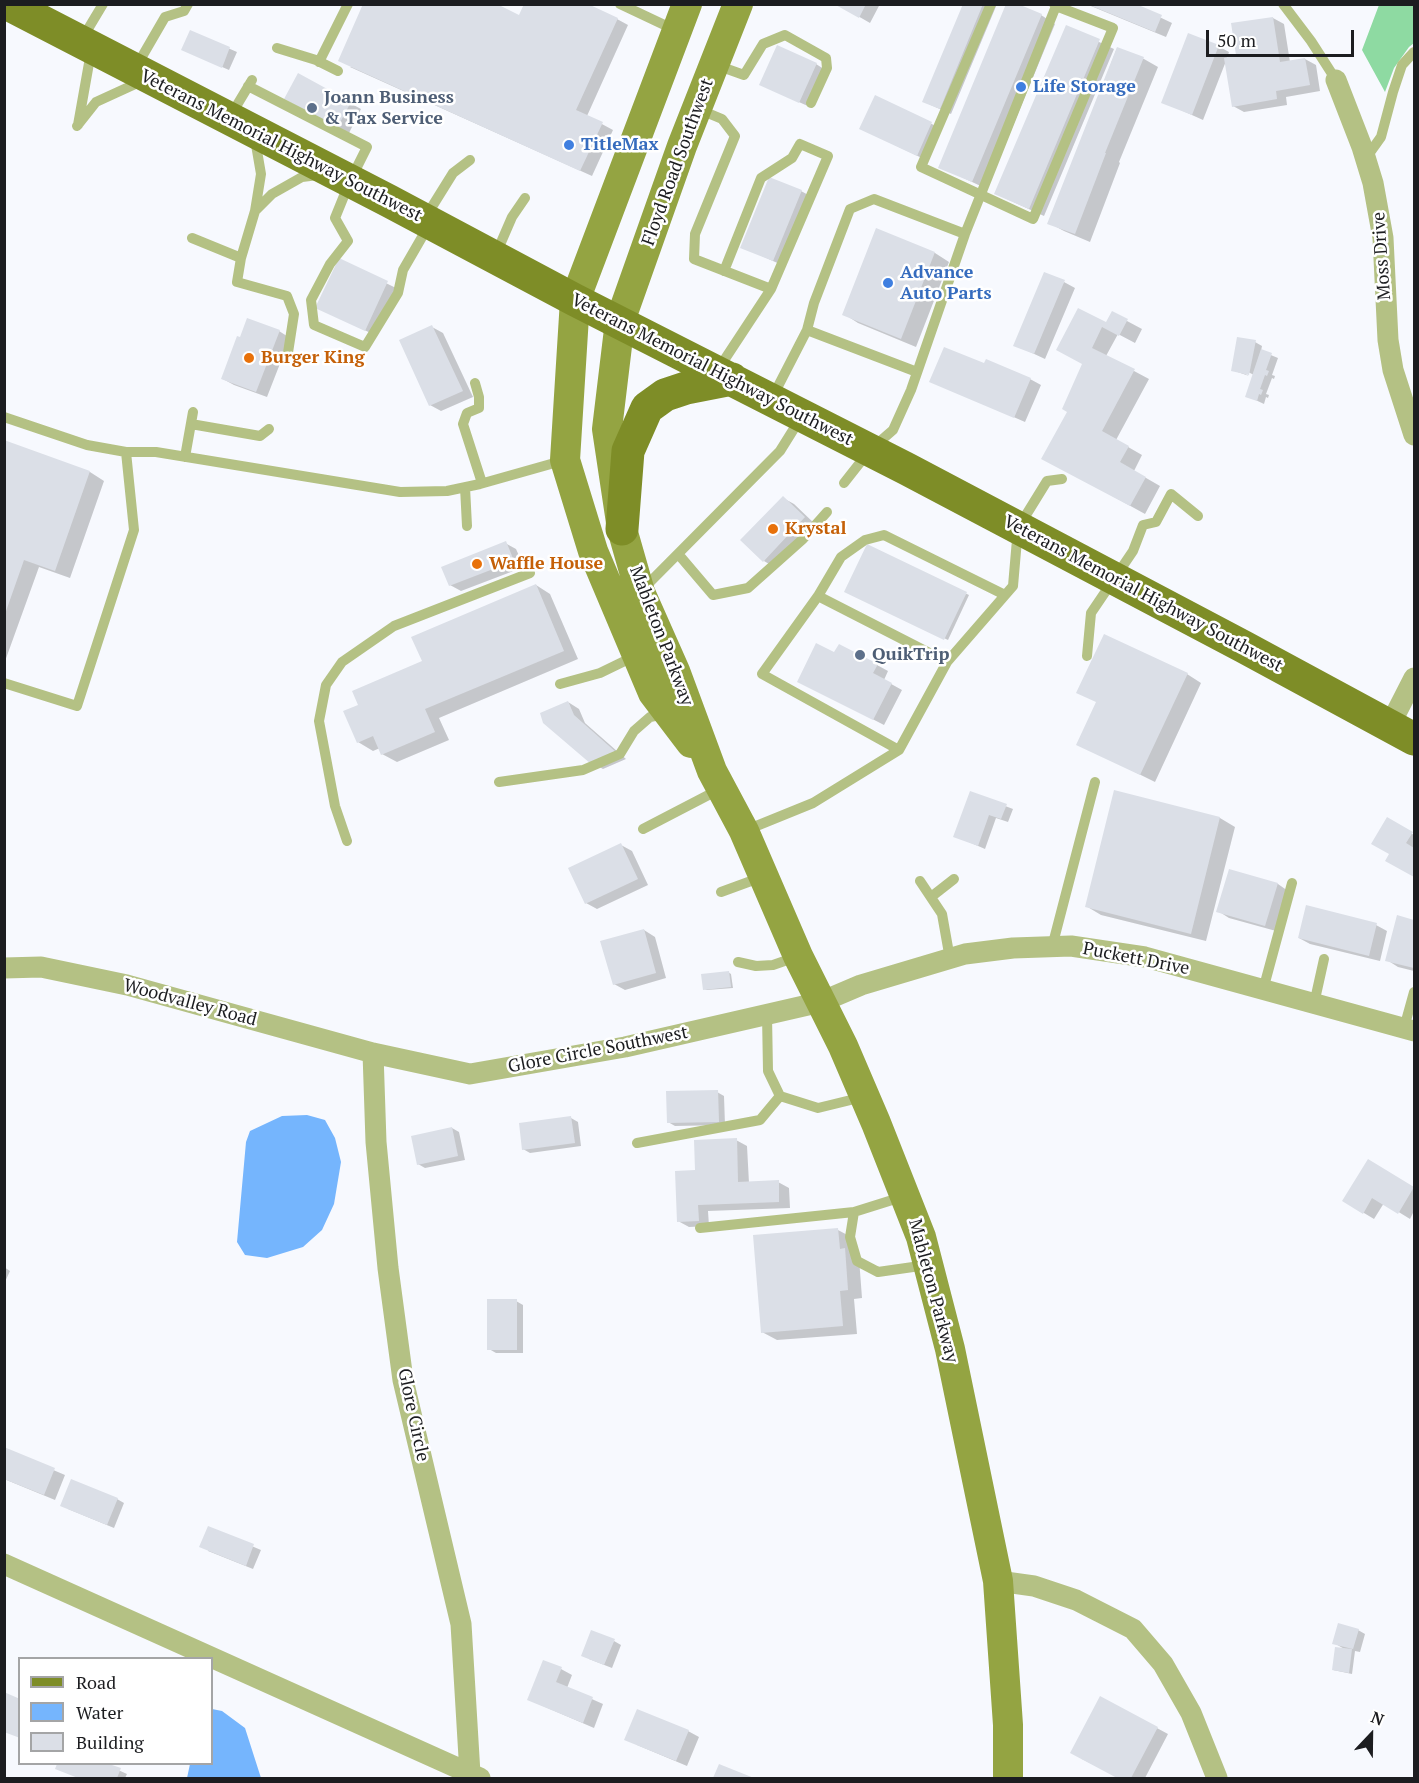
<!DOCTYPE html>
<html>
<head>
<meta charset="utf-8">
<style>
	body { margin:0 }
	#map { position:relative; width:1419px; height:1783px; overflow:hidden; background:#f7f9fe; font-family:"PT Serif",serif }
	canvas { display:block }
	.frame { position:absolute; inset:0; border:6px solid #1c1d20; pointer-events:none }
	.legend { position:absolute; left:18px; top:1657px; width:195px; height:108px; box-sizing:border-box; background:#fff; border:2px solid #a4a5a6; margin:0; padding:8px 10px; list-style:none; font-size:18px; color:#1c1d20 }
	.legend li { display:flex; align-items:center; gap:12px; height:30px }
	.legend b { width:30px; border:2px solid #a4a5a6 }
	.north { position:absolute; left:1341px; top:1705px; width:60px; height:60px; -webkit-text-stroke:4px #fff; paint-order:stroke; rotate:22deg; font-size:16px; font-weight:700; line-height:24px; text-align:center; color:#1c1d20 }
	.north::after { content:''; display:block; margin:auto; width:21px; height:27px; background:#1c1d20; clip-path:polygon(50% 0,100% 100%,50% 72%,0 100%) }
	.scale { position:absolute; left:1206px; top:30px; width:148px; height:27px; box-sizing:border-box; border:3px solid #1c1d20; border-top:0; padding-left:8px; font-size:18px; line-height:21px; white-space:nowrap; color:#1c1d20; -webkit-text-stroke:4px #fff; paint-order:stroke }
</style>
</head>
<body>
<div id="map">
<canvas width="1419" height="1783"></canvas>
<div class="frame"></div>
<ul class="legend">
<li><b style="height:8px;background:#7e8d27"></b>Road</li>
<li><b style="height:16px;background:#75b5fd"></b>Water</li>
<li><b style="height:16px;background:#dbdfe7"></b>Building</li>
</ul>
<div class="north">N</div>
<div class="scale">50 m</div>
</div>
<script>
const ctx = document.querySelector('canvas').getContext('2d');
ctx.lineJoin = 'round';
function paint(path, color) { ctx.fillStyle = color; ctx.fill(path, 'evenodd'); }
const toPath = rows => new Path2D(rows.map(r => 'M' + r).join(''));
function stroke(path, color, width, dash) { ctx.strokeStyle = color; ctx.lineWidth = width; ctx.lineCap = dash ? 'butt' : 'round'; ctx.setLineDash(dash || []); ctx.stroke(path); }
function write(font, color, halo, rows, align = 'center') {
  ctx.font = font + ' "PT Serif",serif'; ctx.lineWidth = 5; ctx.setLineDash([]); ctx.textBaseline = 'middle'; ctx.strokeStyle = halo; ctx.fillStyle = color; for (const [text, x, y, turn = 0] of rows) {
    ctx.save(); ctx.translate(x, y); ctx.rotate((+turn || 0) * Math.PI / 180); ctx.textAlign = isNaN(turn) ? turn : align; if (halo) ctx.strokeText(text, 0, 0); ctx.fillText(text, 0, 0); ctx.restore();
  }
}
paint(toPath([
	[1379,5,1414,5,1414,43,1409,47,1394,68,1385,92,1362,50]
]), '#8edaa2');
paint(toPath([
	[307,1115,325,1120,335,1138,341,1162,334,1204,322,1230,303,1247,267,1258,245,1255,237,1242,246,1142,250,1131,282,1116],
	[212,1709,222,1711,245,1728,261,1778,187,1778,190,1764,212,1764]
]), '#75b5fd');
paint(toPath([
	[837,4,880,4,870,23],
	[965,4,997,4,951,114,924,102],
	[1086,4,1132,4,1172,23,1166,37],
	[1041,15,1055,24,987,189,940,167],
	[520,17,617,19,628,25,587,116,613,130,592,176,350,67],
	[1273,18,1284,24,1290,62,1305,59,1316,65,1320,91,1286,97,1287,105,1244,112,1233,106,1226,61,1203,120,1163,102,1218,46,1229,52,1227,58,1238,56],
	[1067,27,1114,49,1044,216,996,194],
	[191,32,237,52,229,70,190,53],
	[1117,48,1144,59,1158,67,1119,162,1120,163,1090,242,1064,231,1049,223],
	[816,64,827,71,810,107,772,90],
	[299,75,361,109,349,133,286,99],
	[876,97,942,129,928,161,872,134],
	[801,191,812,197,784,266,742,247],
	[877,230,935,253,949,262,916,347,858,323,844,314],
	[339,260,398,289,377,336,328,313],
	[1064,282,1075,288,1045,359,1015,345],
	[1112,313,1142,329,1135,343,1118,334,1106,356,1149,379,1116,440,1142,455,1134,471,1160,486,1145,514,1058,466,1069,412,1084,364,1058,349,1107,324],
	[432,327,443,333,473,397,441,411,430,405],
	[279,331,290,338,267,397,234,385,223,379],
	[1255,342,1262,346,1261,351,1278,358,1272,375,1275,376,1274,379,1272,378,1266,394,1269,395,1268,398,1266,397,1264,404,1247,396,1254,375,1244,370,1242,372,1249,376,1232,370],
	[985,365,1030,379,1041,385,1025,422,931,381],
	[4,442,90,472,104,481,70,578,39,567,4,664],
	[783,498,794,504,815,524,774,567,764,561],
	[505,543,516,549,524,567,461,591,450,585],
	[867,546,969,595,948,640,846,591],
	[536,585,550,594,578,659,439,718,449,740,397,762,382,754,380,748,373,751,358,742,360,705],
	[835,654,877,665,888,671,884,680,902,690,884,725,810,687],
	[1187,674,1201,683,1155,782,1078,744,1097,703],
	[568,702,579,709,585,723,626,759,603,769,592,763],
	[1115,792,1220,818,1235,827,1206,941,1101,915,1086,906],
	[971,793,1013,809,1008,822,996,818,985,849,955,836],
	[1387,819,1414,835,1414,876,1387,860,1391,854],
	[621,845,632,851,648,885,597,909,586,903],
	[1230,871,1278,884,1288,891,1276,931,1229,918,1218,911],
	[1398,917,1414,921,1414,971,1398,967,1387,960],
	[1376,925,1387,931,1380,961,1310,944,1299,938],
	[644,930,655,937,666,978,625,990,614,984],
	[728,972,731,974,733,988,707,990,704,989],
	[717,1092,724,1096,725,1125,675,1126,668,1122],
	[571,1118,578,1122,581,1146,530,1153,523,1149],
	[452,1128,459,1132,465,1160,425,1168,418,1164],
	[736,1140,747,1146,749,1183,778,1182,789,1188,790,1208,708,1211,709,1226,689,1227,678,1221,697,1171],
	[1368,1161,1414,1188,1414,1211,1410,1219,1384,1203,1374,1219,1344,1201],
	[838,1230,853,1238,859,1258,862,1298,854,1299,857,1334,777,1340,762,1332],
	[4,1267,10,1271,4,1284],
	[516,1301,523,1305,523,1353,496,1353,489,1349],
	[4,1449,65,1475,55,1500,4,1479],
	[117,1499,124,1503,114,1528,68,1509],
	[209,1528,261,1550,253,1569,208,1551],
	[1358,1630,1365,1634,1360,1652,1355,1651,1352,1674,1333,1670,1346,1650,1334,1643],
	[614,1641,621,1645,612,1668,589,1659],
	[561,1669,572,1675,567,1688,603,1704,594,1728,529,1700],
	[1101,1698,1168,1734,1145,1778,1120,1778,1082,1759],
	[688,1731,699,1737,687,1766,637,1745],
	[59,1764,105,1764,127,1774,125,1778,79,1778,57,1768]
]), '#0003');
paint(toPath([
	[363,4,497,4,519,15,524,4,588,4,618,18,576,110,603,122,580,171,338,61],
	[834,4,866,4,859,18],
	[963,4,983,4,940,109,922,102],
	[1006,4,1018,4,1042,14,972,182,938,168],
	[1087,4,1136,4,1162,15,1155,32],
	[1273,17,1280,62,1305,58,1310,85,1276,91,1277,99,1232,107,1224,58,1236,55,1231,23],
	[1066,25,1100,39,1029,209,994,194],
	[190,30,230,47,222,68,181,50],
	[1188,33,1219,45,1192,115,1161,103],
	[777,45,817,63,799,103,759,85],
	[1117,47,1144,57,1105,153,1106,153,1075,234,1047,224],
	[298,73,351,102,337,128,284,99],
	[875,95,932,122,917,156,859,129],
	[769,177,802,190,773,261,740,248],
	[876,228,935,252,901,339,842,315],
	[339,258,388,281,365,331,315,308],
	[1044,272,1065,280,1034,354,1013,346],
	[1078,308,1106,322,1112,311,1128,319,1119,336,1102,327,1092,348,1135,369,1102,431,1129,446,1120,462,1146,477,1130,506,1041,459,1067,412,1062,409,1082,364,1056,350],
	[247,318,280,330,256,392,221,379,237,336,240,337],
	[432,325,463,391,429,406,399,340],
	[1237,337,1256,340,1249,375,1231,371],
	[944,347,984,363,986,359,1031,378,1014,418,929,382],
	[1261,349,1272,353,1266,370,1269,371,1267,376,1265,375,1260,389,1263,390,1261,395,1259,394,1257,401,1245,397],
	[4,440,90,471,55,571,24,560,5,614],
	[783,496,805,517,763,562,740,540],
	[506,541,514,561,449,586,441,567],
	[867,544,967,592,944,640,844,592],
	[536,584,564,651,425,709,435,732,381,755,373,736,357,743,343,711,358,705,352,691,422,661,411,637],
	[1104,634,1188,673,1140,775,1076,745,1096,702,1076,693],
	[816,643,834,652,839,644,878,664,873,673,892,683,873,720,797,682],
	[568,701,574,715,617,753,591,764,543,723,540,713],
	[1114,790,1220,817,1191,934,1085,907],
	[970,791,1007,804,1001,819,989,815,978,846,953,837],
	[1387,817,1413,832,1406,843,1414,848,1414,877,1385,861,1389,854,1371,844],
	[621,843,638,879,585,904,568,868],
	[1229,869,1278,883,1265,926,1216,912],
	[1306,905,1377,923,1369,956,1298,938],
	[1397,915,1414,920,1414,968,1385,961],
	[644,929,656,973,613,985,600,941],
	[729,971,731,987,703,990,701,974],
	[718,1090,719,1122,667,1123,666,1091],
	[571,1116,575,1143,522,1150,519,1123],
	[452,1127,458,1156,417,1165,411,1136],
	[737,1138,738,1182,779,1180,779,1202,698,1205,699,1221,677,1222,675,1171,695,1170,694,1140],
	[1368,1159,1414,1187,1398,1214,1372,1198,1363,1214,1342,1201],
	[838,1228,840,1249,845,1248,848,1290,840,1291,843,1326,761,1333,753,1235],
	[487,1299,517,1299,517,1350,487,1350],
	[4,1447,55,1468,44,1495,4,1479],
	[71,1479,118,1498,107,1525,60,1506],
	[208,1526,254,1544,246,1566,199,1547],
	[1338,1623,1359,1629,1353,1649,1332,1644],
	[591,1630,615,1639,604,1665,581,1656],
	[1335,1647,1352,1649,1349,1673,1332,1670],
	[543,1660,562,1667,556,1682,593,1697,583,1723,527,1700],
	[4,1692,20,1699,20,1738,4,1732],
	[1100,1696,1158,1727,1131,1778,1117,1778,1070,1753],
	[637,1709,689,1730,676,1761,624,1740],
	[57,1764,109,1764,121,1768,117,1778,78,1778,55,1769],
	[719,1764,754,1778,713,1778]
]), '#dbdfe7');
stroke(toPath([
	[620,4,675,30],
	[991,4,921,167,1033,219,1113,28,1056,6],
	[1283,4,1311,41,1336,80],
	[82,39,103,4],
	[277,48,316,60,338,71],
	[319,62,348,4],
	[716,65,744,75,763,44,785,35,826,58,827,68,811,103],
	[136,67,165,17,184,11,188,4],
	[248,86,367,147,350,181,335,218,348,241,330,264,311,300,314,325,365,347,398,293,403,270,429,225],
	[698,109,722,119,735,136,695,234,694,259,771,289,719,368],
	[231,115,252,80],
	[78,125,91,52],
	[77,126,96,102,144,80],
	[255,139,261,174,255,211,241,258,237,282,287,296,294,314,287,359],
	[1366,158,1381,137,1393,92,1402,65,1414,52],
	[255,211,272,194,302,177,318,175],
	[425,218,453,173,470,160],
	[192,238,241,258],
	[496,254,512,217,525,198],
	[724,271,761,178,792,158,800,144,828,156,771,289],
	[807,330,917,372],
	[475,383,479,397,479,408,467,413,463,424,482,483],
	[773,396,807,330,814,303,850,209,874,199,965,234],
	[4,417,87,445,126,452,156,452,400,492,447,491,480,484,565,460],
	[191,424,260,436,269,429],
	[185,457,193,412],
	[844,483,870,450,893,430,911,390,965,234,1056,6,1054,4],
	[465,487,467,526],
	[679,555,713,595,748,588,803,539,827,512],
	[642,590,780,451,800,419],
	[818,596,841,557,865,540,884,535,1005,595],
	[1087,656,1091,613,1133,551,1143,525,1156,522,1171,494,1198,516],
	[947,662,1013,586,1018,528,1047,481,1062,479],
	[4,683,77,706,134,530,126,452],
	[560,684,600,673,635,656],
	[499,782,583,770,620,754,634,731,650,717,665,714],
	[643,829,720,789],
	[744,831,813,803,899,750,947,662,818,596,762,674,899,750],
	[347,841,335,806,319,721,326,685,342,662,394,626,530,573],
	[920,881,942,914,950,959],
	[721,892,762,877],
	[931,897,954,879],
	[1052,947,1095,782],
	[738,962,756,966,773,965,796,957],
	[1263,990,1292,883],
	[1314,1004,1324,959],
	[767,1015,768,1071,780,1096,818,1108,863,1097],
	[1404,1028,1414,992],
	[637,1143,760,1120,780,1096],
	[905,1196,854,1212,850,1237,857,1261,878,1272,927,1265],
	[700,1228,854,1212]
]), '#b4c184', 10);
stroke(toPath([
	[1336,80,1362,147,1373,183,1383,238,1388,340,1393,370,1414,435],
	[1390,725,1414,678],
	[4,968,41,967,127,985,373,1053,470,1074,625,1047,821,1002,861,985,965,954,1013,948,1071,946,1145,957,1414,1031],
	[373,1053,376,1142,388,1268,403,1380,461,1624,470,1774],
	[4,1564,480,1778],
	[998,1581,1034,1586,1076,1600,1133,1629,1163,1664,1191,1713,1217,1778]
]), '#b4c184', 21);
stroke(toPath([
	[687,4,575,300,565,460,593,551,653,693,691,743],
	[738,4,682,146,620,321,607,429,622,529,640,592,675,671,712,771,744,831,798,956,843,1046,876,1123,921,1237,950,1349,998,1581,1008,1725,1008,1778]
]), '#94a442', 30);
stroke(toPath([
	[8,4,389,201,575,300,907,469,1244,647,1414,739],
	[622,529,628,451,647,408,665,395,686,388,732,379]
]), '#7e8d27', 33);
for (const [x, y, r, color] of [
	[1021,87,6,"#3f7fe0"],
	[312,108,6,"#5c6f8a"],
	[569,145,6,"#3f7fe0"],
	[888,283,6,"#3f7fe0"],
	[249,358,6,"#e8710a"],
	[773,529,6,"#e8710a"],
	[477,564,6,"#e8710a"],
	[860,655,6,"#5c6f8a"]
]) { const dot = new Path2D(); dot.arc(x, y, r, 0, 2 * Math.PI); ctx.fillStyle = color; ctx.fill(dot); stroke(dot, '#fff', 2); }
write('bold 18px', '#366cbe', '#fff', [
	["Life Storage",1033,87],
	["TitleMax",581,145],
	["Advance",900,273],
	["Auto Parts",900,294]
], 'left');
write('bold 18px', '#4e5e75', '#fff', [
	["Joann Business",324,98],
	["& Tax Service",324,119],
	["QuikTrip",872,655]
], 'left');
write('18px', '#1c1d20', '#fff', [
	["Veterans Memorial Highway Southwest",281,146,27],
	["Floyd Road Southwest",678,162,-70],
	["Moss Drive",1382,256,-94],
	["Veterans Memorial Highway Southwest",712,370,27],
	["Veterans Memorial Highway Southwest",1143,594,28],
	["Mableton Parkway",661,636,69],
	["Puckett Drive",1136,959,11],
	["Woodvalley Road",190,1003,15],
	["Glore Circle Southwest",598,1050,-11],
	["Mableton Parkway",933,1291,75],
	["Glore Circle",413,1415,78]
]);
write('bold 18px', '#c56008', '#fff', [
	["Burger King",261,358],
	["Krystal",785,529],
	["Waffle House",489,564]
], 'left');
</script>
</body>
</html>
